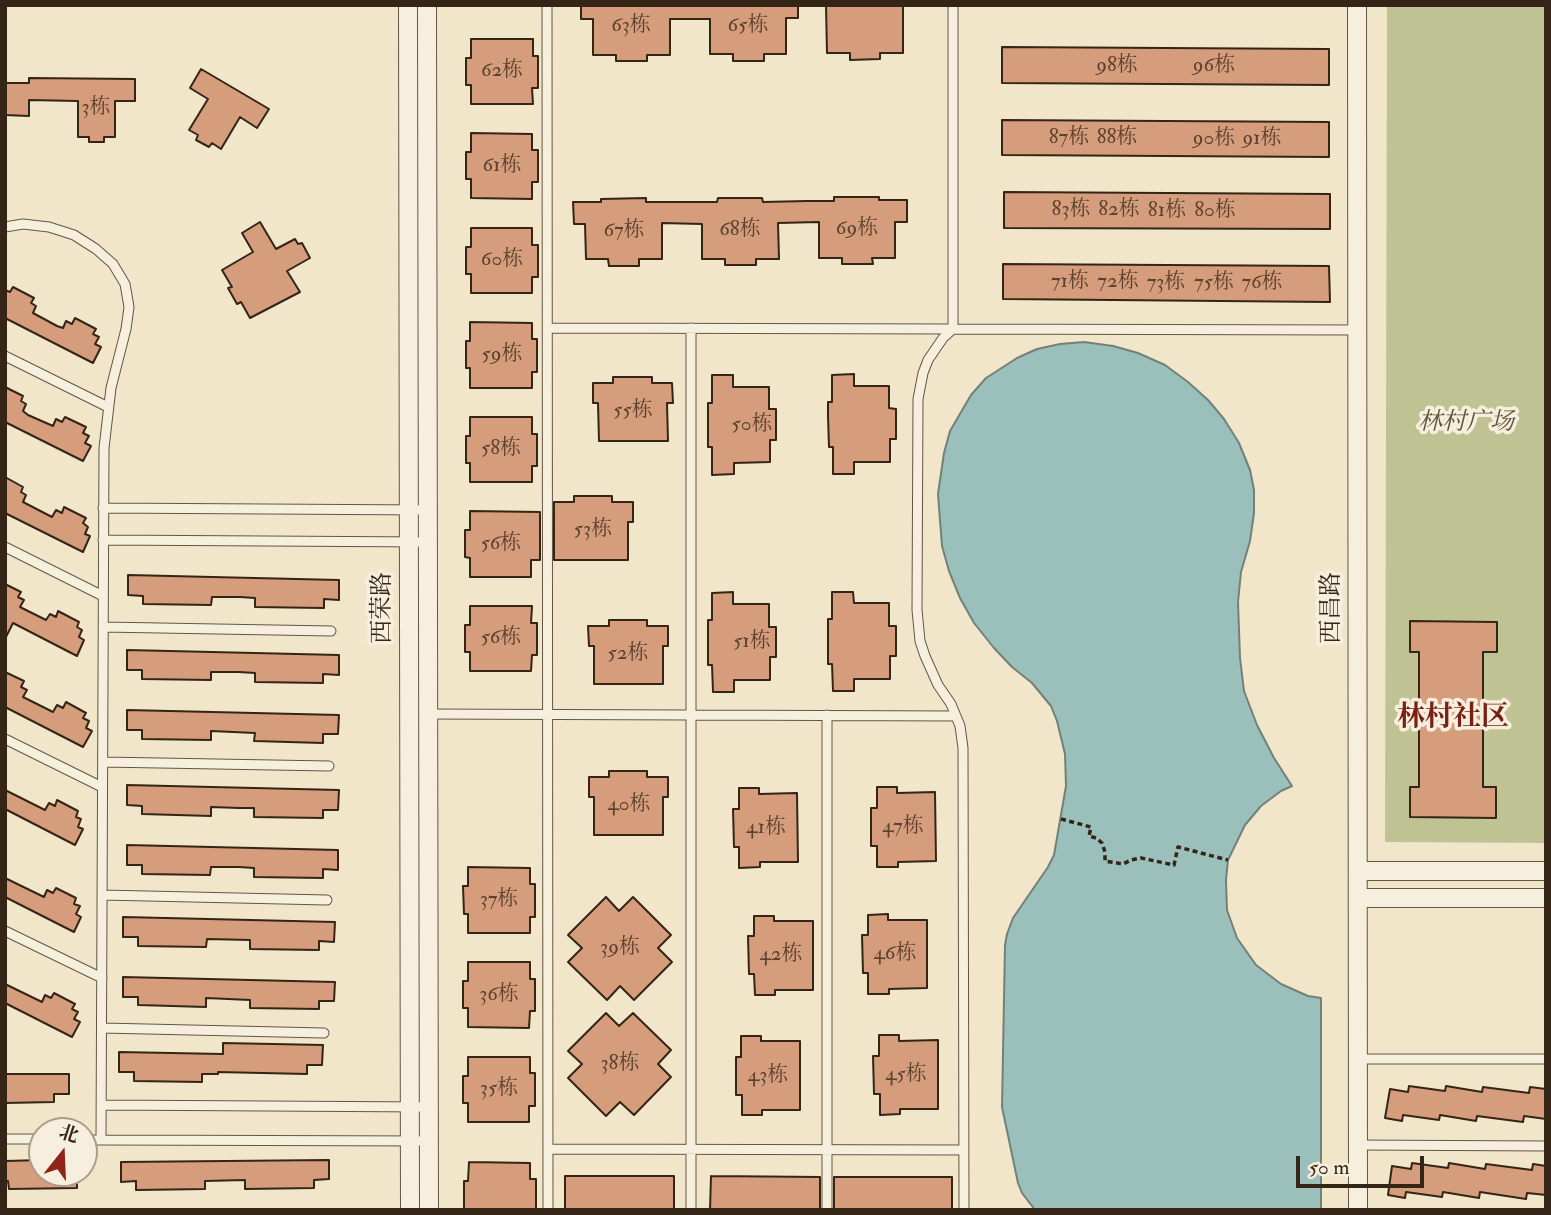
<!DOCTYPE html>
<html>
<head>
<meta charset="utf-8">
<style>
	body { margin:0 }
	#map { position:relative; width:1551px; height:1215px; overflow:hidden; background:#f2e6ca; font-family:"IM FELL Double Pica","Noto Serif SC",serif }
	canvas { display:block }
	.frame { position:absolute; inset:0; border:7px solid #342517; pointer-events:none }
	.north { position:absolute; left:28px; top:1117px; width:70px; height:70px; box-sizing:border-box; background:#f7efdd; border:2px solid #a99e8e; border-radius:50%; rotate:18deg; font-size:19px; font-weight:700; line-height:28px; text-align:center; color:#342517 }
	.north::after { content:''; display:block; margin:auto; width:24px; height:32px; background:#8f2418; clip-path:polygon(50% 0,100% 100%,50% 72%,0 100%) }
	.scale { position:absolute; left:1296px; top:1156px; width:128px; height:32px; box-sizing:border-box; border:4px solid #342517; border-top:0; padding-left:9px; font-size:21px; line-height:24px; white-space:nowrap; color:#342517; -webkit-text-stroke:5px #f7efdd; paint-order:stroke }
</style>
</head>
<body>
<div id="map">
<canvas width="1551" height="1215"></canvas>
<div class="frame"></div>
<div class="north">北</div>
<div class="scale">50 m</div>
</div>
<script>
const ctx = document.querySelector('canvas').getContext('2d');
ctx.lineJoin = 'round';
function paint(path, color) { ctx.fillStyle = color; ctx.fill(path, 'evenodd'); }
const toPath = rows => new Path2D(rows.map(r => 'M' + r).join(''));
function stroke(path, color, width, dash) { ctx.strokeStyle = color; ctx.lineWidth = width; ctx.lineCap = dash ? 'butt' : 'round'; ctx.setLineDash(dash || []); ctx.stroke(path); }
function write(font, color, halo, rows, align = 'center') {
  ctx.font = font + ' "IM FELL Double Pica","Noto Serif SC",serif'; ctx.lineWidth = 7; ctx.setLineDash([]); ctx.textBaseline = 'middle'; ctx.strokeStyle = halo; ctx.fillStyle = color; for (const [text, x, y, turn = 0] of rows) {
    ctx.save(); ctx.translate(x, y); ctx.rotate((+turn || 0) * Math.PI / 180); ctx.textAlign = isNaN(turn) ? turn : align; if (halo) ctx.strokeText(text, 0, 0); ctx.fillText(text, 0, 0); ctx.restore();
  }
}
paint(toPath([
	[1387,5,1546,5,1546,843,1385,842]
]), '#bfc394');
const water = toPath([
	[1084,342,1113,346,1138,353,1165,365,1188,382,1208,400,1224,419,1239,443,1250,470,1254,490,1254,513,1250,541,1241,572,1238,602,1240,658,1244,691,1257,725,1274,758,1292,786,1281,791,1261,806,1245,825,1228,860,1226,880,1227,910,1237,938,1256,965,1281,984,1308,996,1321,998,1321,1210,1035,1210,1022,1193,1018,1183,1002,1107,1005,945,1007,934,1013,918,1048,867,1054,855,1066,786,1065,754,1057,721,1051,706,1032,683,1012,667,994,648,974,623,960,598,949,571,942,546,938,494,944,453,950,431,971,395,986,378,1017,358,1037,349,1060,344,1084,342]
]);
paint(water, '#9bbfba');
stroke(water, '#728179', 2);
const building = toPath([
	[581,5,798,5,798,18,786,18,786,54,764,54,764,61,733,61,733,54,710,54,710,19,670,19,670,55,647,55,647,61,616,61,616,55,593,55,593,19,581,19,581,5],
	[826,5,903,5,903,53,880,53,880,59,850,60,850,53,827,53,826,5],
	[471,39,533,39,533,56,538,56,538,88,532,88,533,104,471,104,471,85,466,85,466,58,471,58,471,39],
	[1002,47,1329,49,1329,85,1002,83,1002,47],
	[201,69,269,109,257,128,240,117,221,149,212,143,209,147,196,140,198,135,189,130,208,99,190,88,201,69],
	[29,78,135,79,135,101,115,101,115,137,104,137,104,142,89,142,89,137,78,137,78,101,29,100,29,116,5,115,5,83,29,83,29,78],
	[1002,120,1329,122,1329,157,1002,155,1002,120],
	[471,133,532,134,532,150,538,150,538,182,532,182,532,199,471,198,471,179,466,179,466,152,471,152,471,133],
	[1004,192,1330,194,1330,229,1004,228,1004,192],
	[834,197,879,197,879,200,907,200,907,222,895,222,895,258,872,258,873,264,842,264,842,258,819,258,819,222,778,223,779,259,756,259,756,265,725,265,725,259,702,259,702,224,662,223,662,259,639,259,639,266,609,266,608,259,586,259,585,224,574,224,573,202,601,202,601,199,646,198,646,202,717,202,718,198,762,198,763,202,807,201,834,201,834,197],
	[260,222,276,249,295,239,298,244,302,243,310,258,287,271,300,292,250,318,241,302,237,304,228,288,232,287,222,270,253,252,242,233,260,222],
	[471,228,532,228,532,245,538,245,538,277,532,277,532,293,471,293,471,274,466,274,466,247,471,247,471,228],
	[1003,264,1329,266,1330,302,1003,299,1003,264],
	[13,287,34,298,31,303,36,306,33,313,57,326,63,328,66,321,72,324,75,318,96,329,93,334,99,337,95,344,101,347,93,363,5,318,5,290,10,292,13,287],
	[470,322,532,323,532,339,537,339,537,372,532,372,532,388,470,388,470,368,466,368,466,341,470,341,470,322],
	[854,374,854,386,889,386,889,408,896,409,896,439,890,439,890,462,854,462,854,474,833,474,833,447,829,447,828,416,828,402,832,402,832,375,854,374],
	[712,375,733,375,733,387,769,387,769,409,776,409,776,440,770,440,770,462,734,463,734,474,712,475,712,447,708,447,708,403,712,403,712,375],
	[613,377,652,377,652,383,672,383,673,403,667,403,668,441,599,441,598,403,593,403,593,383,613,383,613,377],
	[5,387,23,396,21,401,26,404,23,411,28,415,53,426,56,419,62,422,65,417,86,427,83,433,89,436,85,443,91,446,83,461,5,422,5,387],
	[470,417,532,417,532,434,537,434,537,466,532,466,532,482,470,482,470,463,466,463,466,436,470,436,470,417],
	[5,477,23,487,21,492,26,495,23,502,52,517,56,510,62,513,64,507,86,518,83,523,88,527,85,534,90,536,83,552,5,513,5,477],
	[574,496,612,496,612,502,633,502,633,522,628,522,628,560,554,560,554,502,574,502,574,496],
	[470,511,540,512,540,560,531,560,531,577,470,577,470,558,465,557,465,530,470,530,470,511],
	[128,575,339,580,339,600,324,599,324,608,255,607,255,598,240,597,212,597,211,605,143,604,143,596,128,595,128,575],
	[5,584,21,592,18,597,24,600,20,607,46,620,50,614,56,617,58,611,79,622,77,627,82,630,79,637,84,640,77,656,13,623,5,639,5,584],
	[733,592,733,604,769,604,769,627,776,627,776,657,770,657,770,680,734,680,734,692,713,692,712,665,708,665,708,620,712,620,712,593,733,592],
	[832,592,853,592,854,603,889,603,889,626,896,626,896,656,890,656,890,679,854,679,854,691,833,691,832,664,828,664,828,619,832,619,832,592],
	[470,606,532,606,531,623,537,623,537,655,532,655,531,671,470,671,470,652,465,652,465,625,470,625,470,606],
	[609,620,647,620,647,626,668,626,668,646,663,646,663,684,594,684,594,646,589,646,588,626,609,626,609,620],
	[1410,621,1497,622,1497,652,1483,652,1483,787,1496,787,1496,818,1410,817,1410,787,1419,787,1419,652,1410,652,1410,621],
	[127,650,339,655,339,675,323,674,323,683,255,682,255,673,239,672,211,672,211,680,142,679,142,670,127,670,127,650],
	[5,672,24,681,21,687,27,690,23,697,53,712,57,705,63,708,66,702,86,713,83,718,89,721,86,728,92,731,83,747,5,707,5,672],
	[127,710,339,715,338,734,323,734,323,743,254,741,255,733,211,731,211,740,142,739,142,730,127,730,127,710],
	[609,771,647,771,647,777,668,777,668,797,663,797,663,835,594,835,594,797,589,797,589,777,609,777,609,771],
	[127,785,339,790,338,810,323,810,323,818,254,817,254,808,239,808,211,807,211,816,142,814,142,806,127,805,127,785],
	[877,787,897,787,897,793,935,792,936,861,898,862,898,867,877,867,877,846,871,846,871,808,877,808,877,787],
	[739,788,759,788,759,794,797,793,798,862,760,862,760,867,739,868,739,847,734,847,733,809,739,809,739,788],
	[5,790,45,810,49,803,55,806,57,800,78,811,76,817,81,819,78,827,83,829,75,845,5,809,5,790],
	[127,845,338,850,338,870,323,869,323,878,254,877,254,868,239,867,211,867,210,875,142,874,142,865,127,865,127,845],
	[468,867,530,868,530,884,535,884,535,917,530,917,530,933,468,933,468,914,464,914,463,886,468,886,468,867],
	[5,878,44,897,47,890,53,893,56,888,76,898,74,904,80,906,76,914,81,917,74,932,5,897,5,878],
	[606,897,619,911,633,897,671,935,658,948,672,962,634,1000,620,986,607,1000,568,962,582,948,568,935,606,897],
	[888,914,888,920,927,920,927,988,889,989,889,994,868,994,868,973,863,973,862,935,868,935,868,915,888,914],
	[754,916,774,916,774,921,813,921,813,990,775,990,775,995,755,995,754,974,749,974,748,936,754,936,754,916],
	[123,917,335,922,334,942,319,941,319,950,250,949,250,940,207,939,206,947,138,946,138,937,123,937,123,917],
	[468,962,530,962,530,979,535,979,535,1011,530,1011,529,1028,468,1027,468,1008,463,1008,463,981,468,981,468,962],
	[123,977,335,982,334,1001,319,1001,319,1009,250,1008,250,1000,206,998,206,1007,138,1005,138,997,123,997,123,977],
	[5,984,42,1002,45,995,51,998,54,993,75,1004,72,1009,78,1012,74,1019,80,1022,72,1037,5,1003,5,984],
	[606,1013,619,1026,633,1013,671,1050,658,1064,671,1077,634,1115,620,1102,606,1116,568,1078,582,1064,568,1051,606,1013],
	[879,1035,899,1035,899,1041,938,1040,938,1109,900,1109,900,1114,880,1115,880,1094,874,1094,873,1056,879,1056,879,1035],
	[741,1036,761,1036,761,1041,800,1041,800,1110,762,1110,762,1115,742,1115,742,1095,736,1095,736,1057,741,1057,741,1036],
	[223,1043,323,1045,322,1065,307,1065,307,1074,218,1072,218,1074,202,1074,202,1082,134,1081,134,1072,119,1072,119,1052,223,1054,223,1043],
	[468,1057,530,1057,530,1073,535,1073,535,1106,529,1106,529,1122,468,1122,468,1103,463,1103,463,1076,468,1076,468,1057],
	[5,1074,69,1074,69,1094,54,1094,54,1102,5,1103,5,1074],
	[1409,1086,1445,1091,1446,1086,1482,1092,1483,1087,1529,1093,1530,1087,1546,1089,1546,1119,1524,1116,1523,1122,1477,1116,1476,1121,1440,1115,1439,1120,1403,1115,1402,1121,1385,1118,1390,1089,1408,1092,1409,1086],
	[42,1160,42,1173,77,1173,77,1188,9,1189,8,1181,5,1181,5,1161,42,1160],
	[329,1160,329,1179,314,1180,314,1188,245,1189,245,1180,205,1181,205,1189,136,1190,136,1181,121,1182,121,1162,329,1160],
	[469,1162,530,1163,530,1179,536,1179,536,1210,464,1209,464,1181,468,1181,469,1162],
	[1412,1163,1448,1168,1449,1163,1485,1169,1486,1164,1532,1170,1533,1164,1546,1166,1546,1195,1527,1193,1526,1199,1480,1192,1479,1198,1443,1192,1442,1197,1406,1192,1405,1198,1388,1195,1392,1166,1411,1169,1412,1163],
	[565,1176,674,1176,674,1210,565,1210,565,1176],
	[711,1176,820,1177,820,1210,710,1210,711,1176],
	[834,1177,952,1177,952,1210,834,1210,834,1177]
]);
paint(building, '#d69d7c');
stroke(building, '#342517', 2);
const lane = toPath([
	[547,5,548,1210],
	[953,5,953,329,943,338,928,360,923,373,918,399,917,610,920,641,925,656,938,685,951,704,960,726,963,748,964,1210],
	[5,227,23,224,49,227,74,235,96,249,113,264,125,284,129,307,126,329,111,388,104,448,101,1140,84,1140],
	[547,328,1358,330],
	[691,328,691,1210],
	[5,356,108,407],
	[103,508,428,510],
	[103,540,428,542],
	[5,547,103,596],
	[103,627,331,631],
	[426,714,956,716],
	[827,715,827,1210],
	[5,739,102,787],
	[103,762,329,766],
	[102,895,327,900],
	[5,931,102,978],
	[102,1028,324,1033],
	[1358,1059,1546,1059],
	[102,1105,429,1107],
	[5,1139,42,1139],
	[101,1140,429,1141],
	[1358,1145,1546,1146],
	[548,1149,964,1150]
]);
const street = toPath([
	[408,5,410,1210],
	[427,5,429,1210],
	[1357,5,1358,1210],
	[1358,871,1546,871],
	[1358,898,1546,898]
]);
stroke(lane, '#645544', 11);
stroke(street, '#645544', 20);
stroke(toPath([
	[1061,819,1091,827,1089,836,1096,838,1102,843,1105,852,1105,861,1123,864,1131,860,1141,858,1174,865,1178,847,1228,860]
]), '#342517', 3.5, [5, 3.5]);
stroke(lane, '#f7efdd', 9);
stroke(street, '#f7efdd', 18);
write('21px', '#5c4330', null, [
	["63栋",631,26],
	["65栋",748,26],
	["98栋",1117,66],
	["96栋",1214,66],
	["62栋",502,71],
	["3栋",96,108],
	["87栋",1069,138],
	["88栋",1117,138],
	["90栋",1214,139],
	["91栋",1262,139],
	["61栋",502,166],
	["83栋",1071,210],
	["82栋",1119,210],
	["81栋",1167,211],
	["80栋",1215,211],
	["69栋",857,229],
	["68栋",740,230],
	["67栋",624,231],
	["60栋",502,260],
	["71栋",1070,282],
	["72栋",1118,282],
	["73栋",1166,283],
	["75栋",1214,283],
	["76栋",1262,283],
	["59栋",502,355],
	["55栋",633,411],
	["50栋",752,425],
	["58栋",501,449],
	["53栋",593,530],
	["56栋",501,544],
	["56栋",501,638],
	["51栋",752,642],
	["52栋",628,654],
	["40栋",629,805],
	["47栋",903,827],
	["41栋",766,828],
	["37栋",499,900],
	["39栋",620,948],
	["46栋",895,954],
	["42栋",781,955],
	["36栋",499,995],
	["38栋",620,1064],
	["45栋",906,1075],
	["43栋",768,1076],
	["35栋",499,1089]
]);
write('italic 24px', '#5e543c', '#f7efdd', [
	["林村广场",1466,424]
]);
write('24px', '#342517', '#f7efdd', [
	["西荣路",384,608,-90],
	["西昌路",1333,608,-90]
]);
write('bold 28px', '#7a1f14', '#f7efdd', [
	["林村社区",1453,719]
]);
</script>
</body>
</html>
